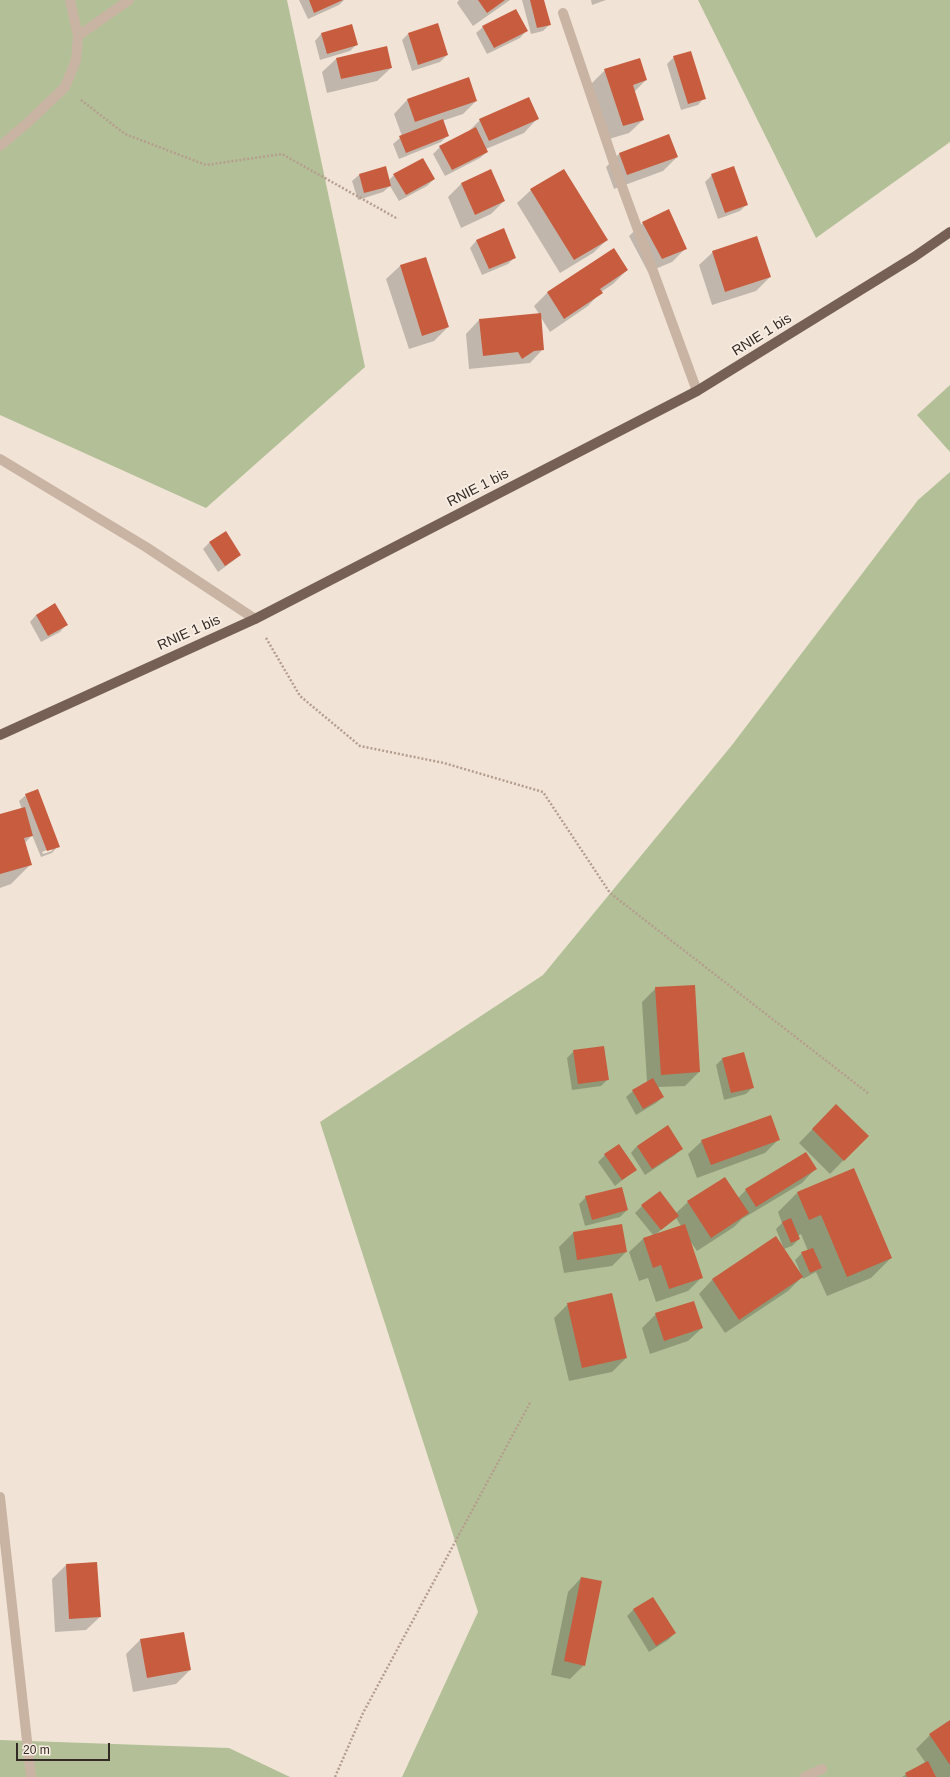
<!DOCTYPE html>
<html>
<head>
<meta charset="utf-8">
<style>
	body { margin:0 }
	#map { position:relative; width:950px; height:1777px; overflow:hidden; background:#f1e4d7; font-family:Helvetica,sans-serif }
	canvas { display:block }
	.scale { position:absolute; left:16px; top:1743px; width:94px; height:18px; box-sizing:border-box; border:2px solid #342a25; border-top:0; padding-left:5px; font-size:12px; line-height:14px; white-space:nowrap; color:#342a25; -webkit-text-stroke:3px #f9eee3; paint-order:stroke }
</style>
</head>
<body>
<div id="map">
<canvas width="950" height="1777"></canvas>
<div class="scale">20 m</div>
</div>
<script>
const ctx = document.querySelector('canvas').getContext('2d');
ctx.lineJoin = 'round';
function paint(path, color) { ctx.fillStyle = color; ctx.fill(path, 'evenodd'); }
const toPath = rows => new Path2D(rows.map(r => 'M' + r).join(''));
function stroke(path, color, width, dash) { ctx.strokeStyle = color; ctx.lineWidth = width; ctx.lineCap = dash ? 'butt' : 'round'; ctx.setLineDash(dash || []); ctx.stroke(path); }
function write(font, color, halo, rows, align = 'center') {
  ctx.font = font + ' Helvetica,sans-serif'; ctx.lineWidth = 3.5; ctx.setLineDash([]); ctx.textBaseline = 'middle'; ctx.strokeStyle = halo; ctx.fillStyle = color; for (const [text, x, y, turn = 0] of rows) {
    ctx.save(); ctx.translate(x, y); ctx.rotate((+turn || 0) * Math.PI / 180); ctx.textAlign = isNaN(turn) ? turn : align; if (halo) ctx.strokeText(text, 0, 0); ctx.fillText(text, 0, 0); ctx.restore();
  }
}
paint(toPath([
	[0,0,287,0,365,367,206,508,0,415],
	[698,0,950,0,950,142,816,238],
	[950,385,950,452,917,415],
	[950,472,950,1777,402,1777,478,1612,320,1122,543,975,732,745,918,500],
	[0,1740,229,1748,290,1777,0,1777]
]), '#b3c097');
paint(toPath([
	[299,0,344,0,339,5,308,19],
	[459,0,510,0,473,26,457,3],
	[522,0,543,0,550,24,543,31,531,34],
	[591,0,606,0,592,5],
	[351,25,357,44,350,51,320,60,315,41,321,34],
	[483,27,526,31,520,38,487,54,476,33],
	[408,34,447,55,440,62,412,71,402,40],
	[386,47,391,68,377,81,327,93,322,72,336,59],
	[674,57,704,98,698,105,681,110,667,64],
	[605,70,646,80,634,92,643,120,629,133,609,139,591,84],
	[407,100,476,101,463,114,442,121,448,135,441,142,399,159,393,144,402,136,394,114],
	[537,119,524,133,486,149,487,152,480,158,445,176,433,154,440,147,466,134,480,120],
	[619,154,677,157,663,171,614,189,606,167],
	[385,168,389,180,394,175,434,179,427,186,399,201,390,186,383,192,358,200,352,181,359,175],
	[490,170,504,201,491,214,461,228,448,197,461,184],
	[712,175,746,205,740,211,718,219,705,182],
	[531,190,607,240,593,253,560,273,517,203],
	[643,223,686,248,672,262,648,272,629,236],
	[503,230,515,257,508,264,482,275,470,248,476,241],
	[613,249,627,270,613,284,601,292,588,306,550,332,540,316,543,349,530,363,469,369,466,334,479,320,539,314,534,306,547,293],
	[713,252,770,277,756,291,712,305,699,265],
	[426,258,448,327,434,341,409,349,386,279,400,266],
	[209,543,240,555,233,561,218,572,203,549],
	[55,605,66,625,60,632,41,642,30,622,36,615],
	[26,795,58,846,52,853,41,857,32,835,25,843,31,864,11,884,0,888,0,815,22,809,19,801],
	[52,848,52,851,43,854,42,852],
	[656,988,699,1072,685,1086,658,1087,663,1097,656,1103,636,1115,626,1097,633,1091,647,1082,642,1002],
	[574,1051,608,1079,601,1086,572,1090,567,1058],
	[722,1059,752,1088,746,1094,724,1100,716,1065],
	[836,1105,867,1136,830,1174,799,1143],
	[779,1139,765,1153,697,1178,688,1154,702,1141],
	[637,1146,682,1148,675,1155,645,1175,631,1153],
	[605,1155,635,1170,615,1186,598,1162],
	[815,1169,802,1183,742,1219,734,1227,697,1251,690,1241,702,1277,688,1291,656,1302,648,1278,639,1281,629,1252,643,1239,653,1235,635,1213,642,1206,676,1213,688,1202,738,1198,746,1190],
	[676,1218,681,1226,656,1234],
	[798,1192,891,1258,871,1278,827,1296,816,1272,803,1279,802,1277,788,1291,725,1333,699,1294,712,1280,775,1237,801,1274,795,1260,802,1253,808,1251,801,1234,798,1236,799,1239,792,1246,784,1249,776,1229,782,1223,778,1212],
	[586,1197,627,1210,620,1217,585,1226,579,1204],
	[621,1226,626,1252,612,1266,564,1273,559,1247,573,1233],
	[568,1304,626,1358,612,1372,569,1381,554,1318],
	[656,1314,702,1328,688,1341,650,1354,642,1328],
	[66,1565,100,1617,86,1630,55,1632,52,1579],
	[581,1578,584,1665,570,1679,551,1675,568,1592],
	[652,1598,675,1633,668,1640,649,1652,627,1616,633,1610],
	[184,1633,190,1670,176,1684,133,1692,126,1654,140,1640],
	[950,1721,950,1777,902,1777,925,1762,916,1749,930,1735]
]), '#0003');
paint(toPath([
	[309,0,343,0,314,13],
	[478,0,505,0,487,13],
	[530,0,544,0,551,25,537,28],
	[516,9,528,31,494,48,482,26],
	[438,23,448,55,418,65,408,33],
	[352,24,358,45,327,54,321,33],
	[387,46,392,68,341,79,336,58],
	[691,51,706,99,688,104,673,56],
	[640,58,647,80,633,85,644,120,623,126,604,69],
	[469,77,477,101,415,122,407,99],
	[529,97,539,119,489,141,479,119],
	[443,119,449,136,406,153,399,136],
	[476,127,488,152,452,170,439,146],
	[669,134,678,157,627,175,619,153],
	[423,158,435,179,406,195,393,174],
	[386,166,391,186,364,193,359,174],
	[734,166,748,205,725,213,711,174],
	[491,169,505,201,475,215,461,183],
	[564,169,608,240,574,260,530,189],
	[669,209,687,249,662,259,642,222],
	[504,228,516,258,489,269,476,240],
	[757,236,771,277,725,292,712,251],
	[614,248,628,270,600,289,603,293,564,319,547,292],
	[426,257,449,327,422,336,400,265],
	[541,313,544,350,534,351,522,359,518,352,483,356,479,319],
	[226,531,241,555,225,566,209,542],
	[55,603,68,625,48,636,36,615],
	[38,789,60,847,47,851,25,794],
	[25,807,33,836,24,838,32,865,0,874,0,814],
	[695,985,700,1072,661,1075,655,987],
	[604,1046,609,1080,578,1084,573,1050],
	[744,1052,754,1088,731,1093,722,1058],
	[653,1078,664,1097,643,1109,632,1090],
	[836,1104,869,1136,844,1161,812,1129],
	[771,1115,780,1140,711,1165,701,1140],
	[668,1125,683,1149,652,1169,637,1146],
	[619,1144,637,1170,622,1180,604,1154],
	[806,1152,817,1169,756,1207,745,1189],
	[854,1168,892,1258,847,1277,821,1215,809,1220,797,1192],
	[725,1177,749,1213,711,1238,687,1201],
	[622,1187,628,1210,592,1220,585,1196],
	[660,1191,679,1216,661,1230,641,1205],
	[791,1218,800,1239,791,1243,782,1222],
	[622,1224,627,1252,577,1260,573,1232],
	[685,1224,703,1278,669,1289,661,1265,653,1268,643,1238],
	[776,1236,803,1277,739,1320,712,1279],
	[813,1248,822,1268,810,1273,801,1252],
	[612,1293,627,1358,582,1368,567,1303],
	[694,1301,703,1328,664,1341,655,1313],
	[97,1562,101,1617,69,1619,66,1564],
	[581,1577,602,1581,585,1666,564,1661],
	[653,1597,676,1633,656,1646,633,1609],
	[184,1632,191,1670,147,1678,140,1639],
	[950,1720,950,1765,929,1734],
	[928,1761,936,1777,907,1777,905,1773]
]), '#c75c3f');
stroke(toPath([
	[81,100,125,134,206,165,282,154,398,219],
	[266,638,300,696,360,746,444,763,543,792,610,893,869,1094],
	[335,1777,363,1713,531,1401]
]), '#b59d8e', 2.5, [2, 2]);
stroke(toPath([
	[563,13,620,181,697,391],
	[78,36,129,0],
	[0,146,25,125,65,87,76,60,78,36,70,0],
	[0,1497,31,1777],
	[804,1777,822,1769]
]), '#c9b3a3', 10);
stroke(toPath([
	[0,459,146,547,255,619]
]), '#c9b3a3', 10);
stroke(toPath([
	[0,735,255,619,697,391,914,257,950,232]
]), '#766056', 10);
write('14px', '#342a25', '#f9eee3', [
	["RNIE 1 bis",762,335,-32],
	["RNIE 1 bis",478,488,-27],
	["RNIE 1 bis",189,633,-24]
]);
</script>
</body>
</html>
